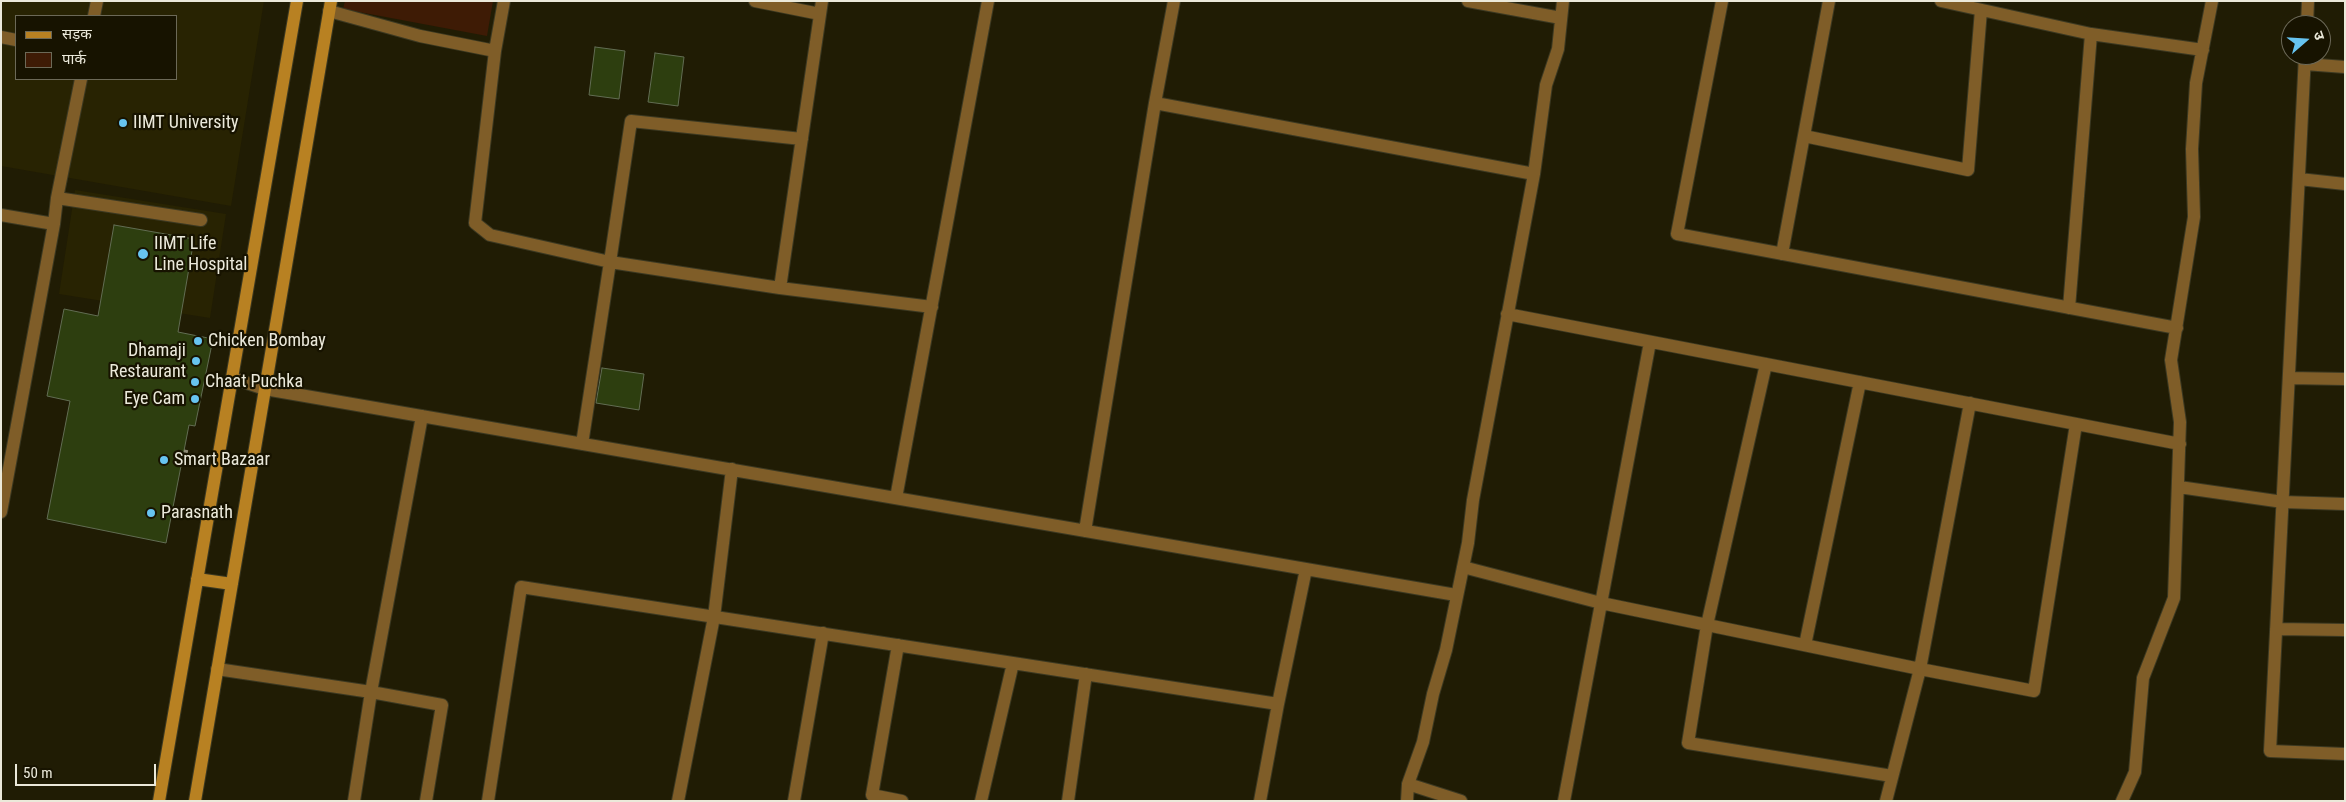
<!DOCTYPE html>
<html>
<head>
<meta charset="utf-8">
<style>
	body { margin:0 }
	#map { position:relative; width:2346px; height:802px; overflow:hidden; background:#201c04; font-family:"Roboto Condensed","Noto Sans Devanagari",sans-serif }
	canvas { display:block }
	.frame { position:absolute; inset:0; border:2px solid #ebe9da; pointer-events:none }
	.legend { position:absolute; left:15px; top:15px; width:162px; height:65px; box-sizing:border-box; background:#171300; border:1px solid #6c6957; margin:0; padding:6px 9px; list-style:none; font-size:15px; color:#ebe9da }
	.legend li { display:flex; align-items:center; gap:10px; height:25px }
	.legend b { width:25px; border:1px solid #6c6957 }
	.north { position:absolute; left:2281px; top:15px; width:50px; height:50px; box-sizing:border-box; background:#171300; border:1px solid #6c6957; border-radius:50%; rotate:71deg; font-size:14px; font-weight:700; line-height:20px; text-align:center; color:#ebe9da }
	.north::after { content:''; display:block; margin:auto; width:18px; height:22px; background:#67c4f0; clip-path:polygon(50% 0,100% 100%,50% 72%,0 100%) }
	.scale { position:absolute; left:15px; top:764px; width:141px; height:22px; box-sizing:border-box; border:2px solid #ebe9da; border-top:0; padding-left:6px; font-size:15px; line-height:18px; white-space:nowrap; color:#ebe9da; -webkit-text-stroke:4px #171300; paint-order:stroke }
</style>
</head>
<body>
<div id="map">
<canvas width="2346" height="802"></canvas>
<div class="frame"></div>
<ul class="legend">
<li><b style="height:6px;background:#b88122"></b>सड़क</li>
<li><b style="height:14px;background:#3e1b05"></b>पार्क</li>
</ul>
<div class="north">उ</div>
<div class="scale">50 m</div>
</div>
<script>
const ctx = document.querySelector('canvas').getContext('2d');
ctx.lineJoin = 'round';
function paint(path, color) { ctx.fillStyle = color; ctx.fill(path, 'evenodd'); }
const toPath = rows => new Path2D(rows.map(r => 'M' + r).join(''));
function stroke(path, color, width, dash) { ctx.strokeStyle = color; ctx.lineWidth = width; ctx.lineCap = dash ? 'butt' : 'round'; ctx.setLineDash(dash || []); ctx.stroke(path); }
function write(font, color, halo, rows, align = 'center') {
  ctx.font = font + ' "Roboto Condensed",sans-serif'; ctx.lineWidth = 4.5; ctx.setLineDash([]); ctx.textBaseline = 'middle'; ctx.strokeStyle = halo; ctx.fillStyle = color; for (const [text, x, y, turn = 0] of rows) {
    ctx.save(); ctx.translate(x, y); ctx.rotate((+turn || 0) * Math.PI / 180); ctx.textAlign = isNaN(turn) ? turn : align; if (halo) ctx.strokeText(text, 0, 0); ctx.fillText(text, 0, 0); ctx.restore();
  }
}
paint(toPath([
	[1,1,264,1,231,206,1,166],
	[16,16,176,16,176,79,16,79],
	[75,190,226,214,210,318,59,294]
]), '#282302');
paint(toPath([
	[345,1,493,1,487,36,343,9]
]), '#3e1b05');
const building = toPath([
	[595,47,625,51,619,99,589,95,595,47],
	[655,53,684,57,678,106,648,102,655,53],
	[114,225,194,239,178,332,213,339,195,426,189,425,166,543,47,519,70,401,47,396,64,309,98,316,114,225],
	[602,368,644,374,639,410,596,403,602,368]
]);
paint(building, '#2d3e0f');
stroke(building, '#626d53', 1);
const street = toPath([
	[504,1,495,51,475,223,490,235,610,262,582,444],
	[755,1,820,14],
	[822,1,780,288,932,307],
	[1468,1,1561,18],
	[1722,1,1677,234,2177,328],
	[1941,1,2091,34,2069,308],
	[329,11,420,36,495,51],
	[94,16,97,1],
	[2307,25,2308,1],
	[2091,34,2203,50],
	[1,37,16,40],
	[2305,55,2270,751,2345,754],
	[2305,64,2345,67],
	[81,79,57,198,201,220],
	[1155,103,1174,1],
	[1804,136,1968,170,1981,10],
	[2299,179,2345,184],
	[1,215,54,224,57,198],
	[1782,254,1829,1],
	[780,288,610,262,631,121,802,139],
	[1507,314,2180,444],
	[1766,364,1707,625,1688,743,1892,776],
	[232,378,265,389,1456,595],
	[2289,378,2345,379],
	[2179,487,2283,502,2345,504],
	[896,498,988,1],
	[1,512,54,224],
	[1085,531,1155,103,1534,174],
	[1463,567,1601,603,1920,669,1970,403],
	[2276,629,2345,630],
	[898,645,872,795,902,801],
	[1805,645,1860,382],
	[217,669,371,692,422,416],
	[1408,784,1461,801],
	[354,801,371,692,442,705,426,801],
	[488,801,521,587,1278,704,1306,569],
	[678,801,714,617,732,469],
	[794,801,823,633],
	[981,801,1013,663],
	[1068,801,1086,674],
	[1260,801,1278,704],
	[1407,801,1408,784,1423,742,1433,694,1446,650,1468,543,1473,500,1534,174,1546,85,1558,49,1563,1],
	[1564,801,1650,342],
	[1886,801,1920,669,2034,691,2076,424],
	[2122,801,2135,772,2143,678,2174,598,2180,422,2171,360,2194,217,2192,149,2196,83,2212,1]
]);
const secondary = toPath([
	[197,579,232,584],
	[159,801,297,1],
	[195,801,331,1]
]);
stroke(street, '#3c3922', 14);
stroke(secondary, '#3c3922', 14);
stroke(toPath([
	[184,451,190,452],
	[182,457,189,458]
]), '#8c8975', 3, [4, 2.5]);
stroke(street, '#7f5d28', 12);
stroke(secondary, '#b88122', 12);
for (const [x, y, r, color] of [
	[123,123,5,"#67c4f0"],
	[143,254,6,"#67c4f0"],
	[198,341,5,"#67c4f0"],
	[196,361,5,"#67c4f0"],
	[195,382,5,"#67c4f0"],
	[195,399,5,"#67c4f0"],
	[164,460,5,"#67c4f0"],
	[151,513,5,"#67c4f0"]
]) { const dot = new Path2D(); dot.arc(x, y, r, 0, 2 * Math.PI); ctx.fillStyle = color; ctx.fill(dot); stroke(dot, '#171300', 2); }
write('18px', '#ebe9da', '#171300', [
	["IIMT University",133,123],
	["IIMT Life",154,244],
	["Line Hospital",154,265],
	["Chicken Bombay",208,341],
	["Dhamaji",186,351,"right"],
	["Restaurant",186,372,"right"],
	["Chaat Puchka",205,382],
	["Eye Cam",185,399,"right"],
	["Smart Bazaar",174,460],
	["Parasnath",161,513]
], 'left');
</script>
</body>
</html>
